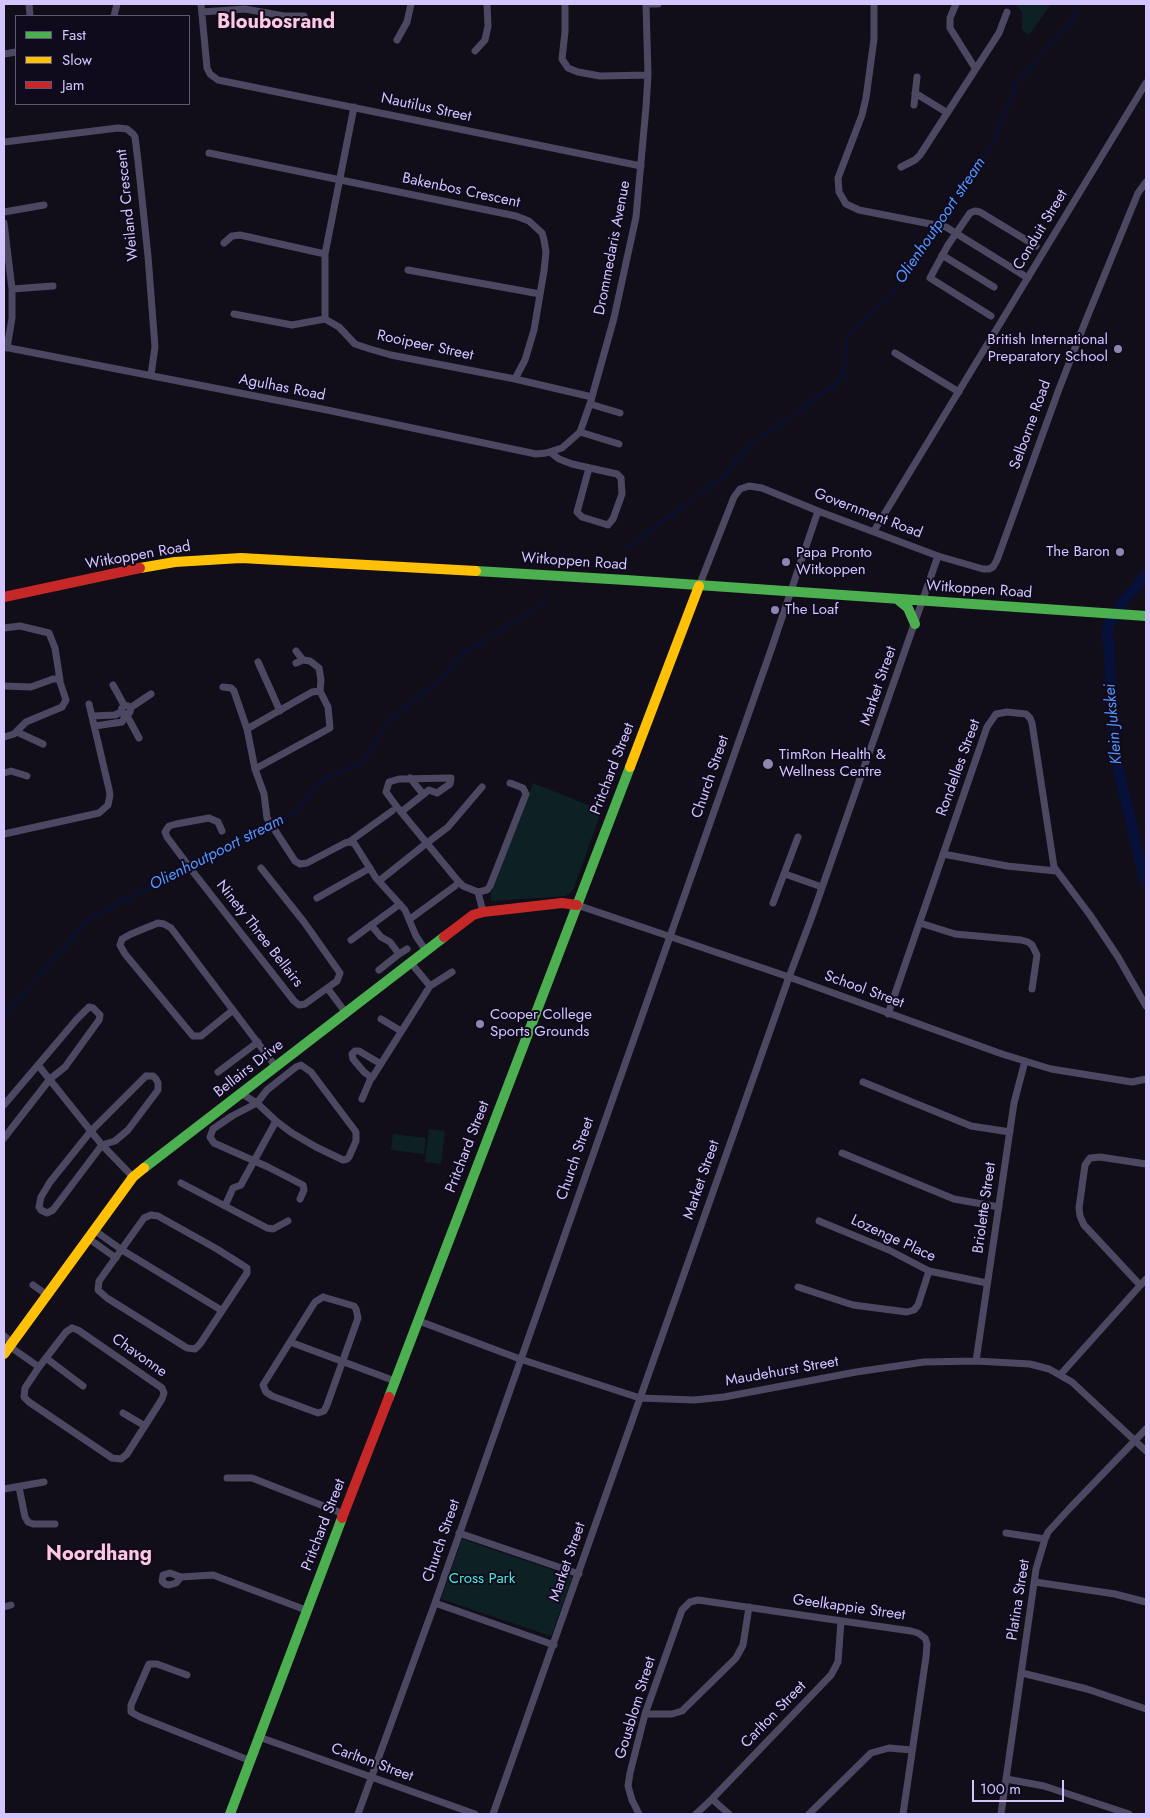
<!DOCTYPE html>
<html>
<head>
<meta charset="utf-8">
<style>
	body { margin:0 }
	#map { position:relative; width:1150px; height:1818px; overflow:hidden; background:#110e19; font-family:Jost,sans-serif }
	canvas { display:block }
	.frame { position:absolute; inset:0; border:5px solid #d4c5ff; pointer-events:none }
	.legend { position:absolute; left:15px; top:15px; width:175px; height:90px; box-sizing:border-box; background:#100a1d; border:1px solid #5e5577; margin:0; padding:6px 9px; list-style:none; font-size:15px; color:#d4c5ff }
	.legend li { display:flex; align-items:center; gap:10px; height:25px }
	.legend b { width:25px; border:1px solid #5e5577 }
	.scale { position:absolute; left:972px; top:1780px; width:92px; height:22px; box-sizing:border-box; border:2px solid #d4c5ff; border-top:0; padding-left:6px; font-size:15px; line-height:18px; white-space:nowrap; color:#d4c5ff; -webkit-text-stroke:4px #100a1d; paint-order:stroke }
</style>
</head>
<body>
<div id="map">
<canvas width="1150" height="1818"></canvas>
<div class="frame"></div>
<ul class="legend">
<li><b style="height:6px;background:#4caf50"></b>Fast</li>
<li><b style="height:6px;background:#ffc107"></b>Slow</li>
<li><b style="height:6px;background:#c62828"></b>Jam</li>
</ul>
<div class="scale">100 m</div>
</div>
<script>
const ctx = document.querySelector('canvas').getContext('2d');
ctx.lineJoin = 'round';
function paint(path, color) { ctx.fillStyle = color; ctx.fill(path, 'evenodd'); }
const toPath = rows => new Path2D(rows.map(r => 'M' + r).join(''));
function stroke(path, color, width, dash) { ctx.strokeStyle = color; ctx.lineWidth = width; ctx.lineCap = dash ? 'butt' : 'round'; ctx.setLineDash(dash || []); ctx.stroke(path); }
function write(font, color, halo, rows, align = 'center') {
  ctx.font = font + ' Jost,sans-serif'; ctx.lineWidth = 4; ctx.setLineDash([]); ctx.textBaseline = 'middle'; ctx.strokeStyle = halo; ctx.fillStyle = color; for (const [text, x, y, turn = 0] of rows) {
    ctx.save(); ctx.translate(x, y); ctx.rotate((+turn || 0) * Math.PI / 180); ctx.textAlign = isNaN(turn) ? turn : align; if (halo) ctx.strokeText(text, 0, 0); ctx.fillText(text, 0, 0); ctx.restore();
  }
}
paint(toPath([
	[1011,4,1051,4,1029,35,1022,30,1022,12,1017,6],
	[533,783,593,807,599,818,573,890,566,896,491,901,491,893],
	[429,1129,445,1131,441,1164,425,1162],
	[393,1134,426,1138,424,1154,391,1150],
	[462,1539,573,1577,551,1636,441,1599]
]), '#0d2125');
stroke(toPath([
	[942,224,994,141,1018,81,1071,22,1078,4],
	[626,549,720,479,751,445,843,379,848,335,893,293,939,228],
	[274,824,295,813,317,785,326,778,362,763,390,720,438,682,462,655,546,601],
	[192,866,270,826],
	[4,1016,90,918,188,868]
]), '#061038', 2);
stroke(toPath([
	[1146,575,1123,602,1109,624,1107,635,1109,646,1115,755,1143,874,1146,882]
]), '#061038', 11);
stroke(toPath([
	[29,4,30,16],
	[201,4,207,68,210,74,218,80,641,166],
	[565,4,565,32,562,59,568,68,578,72,600,76,648,75],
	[646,4,658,4],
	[874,4,874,39,866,98,862,115,838,178,839,192,842,197,846,204,859,210,946,227,1028,278],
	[956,4,950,18,950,28,975,68],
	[202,12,245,9,284,16,304,16],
	[114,16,117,4],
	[397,40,407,22,411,4],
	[475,51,485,40,488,26,487,4],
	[4,54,16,52],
	[915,93,946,112],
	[914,105,917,77],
	[354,107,325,254,325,319,339,327,355,344,370,349,391,355,515,379,592,397],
	[4,142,118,128,127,129,133,134,135,137,138,161,148,256,155,347,151,375],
	[209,153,516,216,529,221,542,233,544,240,546,252,544,271,534,330,525,360,515,379],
	[901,167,915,160,920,155,999,33,1007,12],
	[4,212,44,205],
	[4,223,12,289,12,318,7,348],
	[224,243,232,236,240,235,325,254],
	[942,255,994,287],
	[408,270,540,294],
	[12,289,53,286],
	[234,314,292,325,325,319],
	[991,316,930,278,948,245,970,213,975,211,980,212,1036,246],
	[4,347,327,410,536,454,546,453,562,448,580,432,590,404,614,318,636,217,646,107,648,75,646,4],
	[895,353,959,392],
	[590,404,620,413],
	[580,432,619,444],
	[550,452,559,459,572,464,617,474,621,478,622,494,613,519,608,525,582,517,577,512,589,468],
	[874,531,1146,83],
	[699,586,734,497,740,489,749,486,762,488,818,511,938,556,983,569,989,569,993,567,997,560,1059,389,1086,320,1138,193,1146,182],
	[4,628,20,626,49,633,55,648,60,680],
	[296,651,303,660],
	[258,662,280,711],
	[296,663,303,660,310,661,319,668,321,680,320,691,328,707,330,728,255,769,264,794,267,818,295,861,300,864,307,863,345,843,349,842,354,843,376,878,405,910,416,936,426,951],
	[113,685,124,705],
	[4,686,31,687,53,679,59,679,66,700,62,707,26,722,14,734,4,737],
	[223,687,231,688,234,691,247,729],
	'121.5 710a4.5 4.5 0 1 1 9 0a4.5 4.5 0 1 1-9 0Z',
	[130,708,151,694],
	[126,714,139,738],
	[92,716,115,715,121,712],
	[95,726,122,722,126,714],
	[17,732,43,744],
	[255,769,247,729,312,692,320,691],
	[4,773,11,771,27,776],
	[410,778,423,794],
	[401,812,429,790,437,793,450,784,451,778,399,779,389,782,386,792,397,807,458,881,463,886,478,892],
	[222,831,218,822,209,818,176,824,169,826,165,832,167,837,194,873,294,1001,299,1005,305,1004,337,981,340,973,304,922,261,868],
	[4,834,99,813,108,805,110,795,109,789,89,704],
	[349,842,392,811],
	[427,843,448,827,482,787],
	[943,854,1007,866,1056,871],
	[785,874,822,887],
	[379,881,423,846],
	[317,898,370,868],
	[773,903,798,837],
	[577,905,789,977,1002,1054,1051,1069,1076,1073,1132,1082,1146,1079],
	[483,912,478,892,487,890,490,886,526,794,523,788,510,783],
	[410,919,455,886],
	[920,923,955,934,1021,940,1028,942,1032,945,1037,955,1032,989],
	[371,925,381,937,390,942,399,954,407,949],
	[351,940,400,904],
	[379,970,399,954],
	[430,986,452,972],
	[328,989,346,1013],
	[233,1010,201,1036,193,1036,125,954,120,945,122,939,131,934,158,923,164,924,171,928,276,1067],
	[888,1014,987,727,996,714,1007,712,1026,714,1030,718,1032,723,1054,867,1090,915,1118,957,1146,1006],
	[381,1019,401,1031],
	[381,1064,359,1051,355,1051,352,1054,353,1059,364,1072,372,1078,430,986,411,963],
	[38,1065,102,1145,133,1177],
	[218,1072,258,1042],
	[146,1076,153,1076,156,1079,158,1083,158,1090,128,1130,115,1141,102,1145,53,1210,47,1213,41,1210,39,1207,41,1197,50,1182,91,1131,146,1076],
	[863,1082,971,1126,1010,1132],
	[242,1094,257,1103,276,1121,292,1133,316,1147,343,1160,347,1159,349,1157,356,1141,356,1132,311,1072,301,1065,296,1067,267,1090,257,1103,232,1116,213,1129,210,1137,214,1143,268,1167,303,1185,304,1190,300,1199],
	[362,1099,371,1078],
	[4,1105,77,1019,89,1007,93,1008,100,1015,99,1020,65,1067,50,1079,4,1138],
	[842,1153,954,1199,999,1207],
	[181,1183,267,1228,273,1229,288,1221],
	[225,1206,233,1188,241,1185,243,1181,276,1121],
	[151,1215,158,1216,217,1249,247,1268,247,1273,200,1344,195,1349,187,1348,107,1298,98,1290,99,1281,144,1218,151,1215],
	[819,1221,889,1250,929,1271,987,1283],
	[94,1230,122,1250,221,1310],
	[88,1238,116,1258],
	[33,1285,47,1295],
	[1140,1285,1084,1225,1080,1216,1079,1208,1085,1165,1090,1158,1100,1157,1146,1164],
	[798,1287,853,1305,907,1312,914,1310,918,1305,929,1271],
	[323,1297,354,1306,356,1309,358,1318,327,1405,324,1411,318,1413,272,1396,266,1392,263,1385,315,1302,323,1297],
	[419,1321,520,1359,640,1398,694,1400,724,1397,856,1372,924,1362,976,1361,1030,1364,1049,1369,1072,1382,1146,1451],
	[72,1328,78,1330,162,1388,164,1393,162,1399,127,1454,121,1459,112,1458,29,1402,24,1397,25,1388,39,1367,66,1332,72,1328],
	[4,1336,12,1343],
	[290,1342,395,1381],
	[9,1346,39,1367],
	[46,1358,83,1386],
	[976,1361,1014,1103,1025,1061],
	[1061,1374,1146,1279],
	[123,1413,145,1426],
	[227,1478,252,1478,344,1514],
	[19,1487,25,1517,28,1522,33,1524,55,1524],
	[4,1489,44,1482],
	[459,1533,579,1574],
	[1006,1533,1045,1539],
	[181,1577,176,1583,169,1585,165,1584,162,1581,163,1575,170,1573,181,1577,213,1575,306,1610],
	[1035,1582,1115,1594,1146,1602],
	[435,1603,554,1645],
	[4,1607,11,1605],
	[1022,1673,1087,1689,1146,1709],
	[187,1675,157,1664,149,1664,131,1705,131,1712,140,1717,251,1761],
	[645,1714,672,1714,682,1711,736,1658,743,1645,749,1607],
	[259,1737,475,1814],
	[1006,1779,1044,1786,1129,1814],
	[712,1799,729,1814],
	[358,1814,435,1603,771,650,818,511],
	[493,1814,789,977,811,919,938,556],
	[639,1814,632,1800,628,1786,630,1773,645,1714,682,1610,690,1602,698,1600,911,1631,918,1633,925,1638,927,1644,926,1657,903,1814],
	[696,1814,712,1799,831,1675,838,1662,841,1621],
	[809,1814,871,1753,889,1748,912,1750],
	[1001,1814,1036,1569,1045,1539,1048,1532,1069,1509,1146,1429]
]), '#4d4862', 7);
stroke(toPath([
	[476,571,626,580,1146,616],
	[897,599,908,608,915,624],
	[144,1168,444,937],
	[389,1397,630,767],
	[230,1814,342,1518]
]), '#4caf50', 10);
stroke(toPath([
	[140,568,175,562,241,558,476,571],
	[630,767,699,586],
	[4,1354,133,1177,144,1168]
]), '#ffc107', 10);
stroke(toPath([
	[4,597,140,568],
	[444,937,473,915,483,912,562,903,577,905],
	[342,1518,389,1397]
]), '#c62828', 10);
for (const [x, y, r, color] of [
	[1118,349,5,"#9085ae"],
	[1120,552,5,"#9085ae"],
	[786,562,5,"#9085ae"],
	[775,610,5,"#9085ae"],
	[768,764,6,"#9085ae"],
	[480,1024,5,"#9085ae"]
]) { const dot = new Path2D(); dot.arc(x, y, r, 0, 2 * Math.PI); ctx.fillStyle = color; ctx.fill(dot); stroke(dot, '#100a1d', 2); }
write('15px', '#d4c5ff', '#100a1d', [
	["Nautilus Street",426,108,12],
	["Bakenbos Crescent",461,191,12],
	["Weiland Crescent",128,205,-96],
	["Conduit Street",1041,230,-59],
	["Drommedaris Avenue",613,248,-79],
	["Rooipeer Street",425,346,12],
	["Agulhas Road",282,388,11],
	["Selborne Road",1031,425,-70],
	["Government Road",868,514,21],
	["Witkoppen Road",138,556,-10],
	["Witkoppen Road",574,562,4],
	["Witkoppen Road",979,590,4],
	["Market Street",879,686,-71],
	["Rondelles Street",959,768,-70],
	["Pritchard Street",613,769,-69],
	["Church Street",711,777,-71],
	["Ninety Three Bellairs",259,934,52],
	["School Street",864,990,20],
	["Bellairs Drive",249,1069,-38],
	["Pritchard Street",468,1147,-69],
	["Church Street",576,1159,-71],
	["Market Street",702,1180,-71],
	["Briolette Street",985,1208,-82],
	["Lozenge Place",893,1239,25],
	["Chavonne",139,1356,35],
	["Maudehurst Street",782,1372,-10],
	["Pritchard Street",324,1525,-69],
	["Church Street",442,1541,-71],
	["Market Street",568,1562,-71],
	["Platina Street",1019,1600,-81],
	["Geelkappie Street",849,1608,8],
	["Gousblom Street",636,1708,-73],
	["Carlton Street",774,1715,-46],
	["Carlton Street",372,1763,20]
]);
write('15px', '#d4c5ff', '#100a1d', [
	["British International",1108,340,"right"],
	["Preparatory School",1108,357,"right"],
	["The Baron",1110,552,"right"],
	["Papa Pronto",796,553],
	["Witkoppen",796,570],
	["The Loaf",785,610],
	["TimRon Health &",779,755],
	["Wellness Centre",779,772],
	["Cooper College",490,1015],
	["Sports Grounds",490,1032]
], 'left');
write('15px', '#49e8d8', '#100a1d', [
	["Cross Park",482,1579]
]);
write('italic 16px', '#5396ff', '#100a1d', [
	["Olienhoutpoort stream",941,221,-56],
	["Klein Jukskei",1114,724,-95],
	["Olienhoutpoort stream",217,853,-27]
]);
write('bold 20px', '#ffc7e2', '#100a1d', [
	["Bloubosrand",276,23],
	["Noordhang",99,1555]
]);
</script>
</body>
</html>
